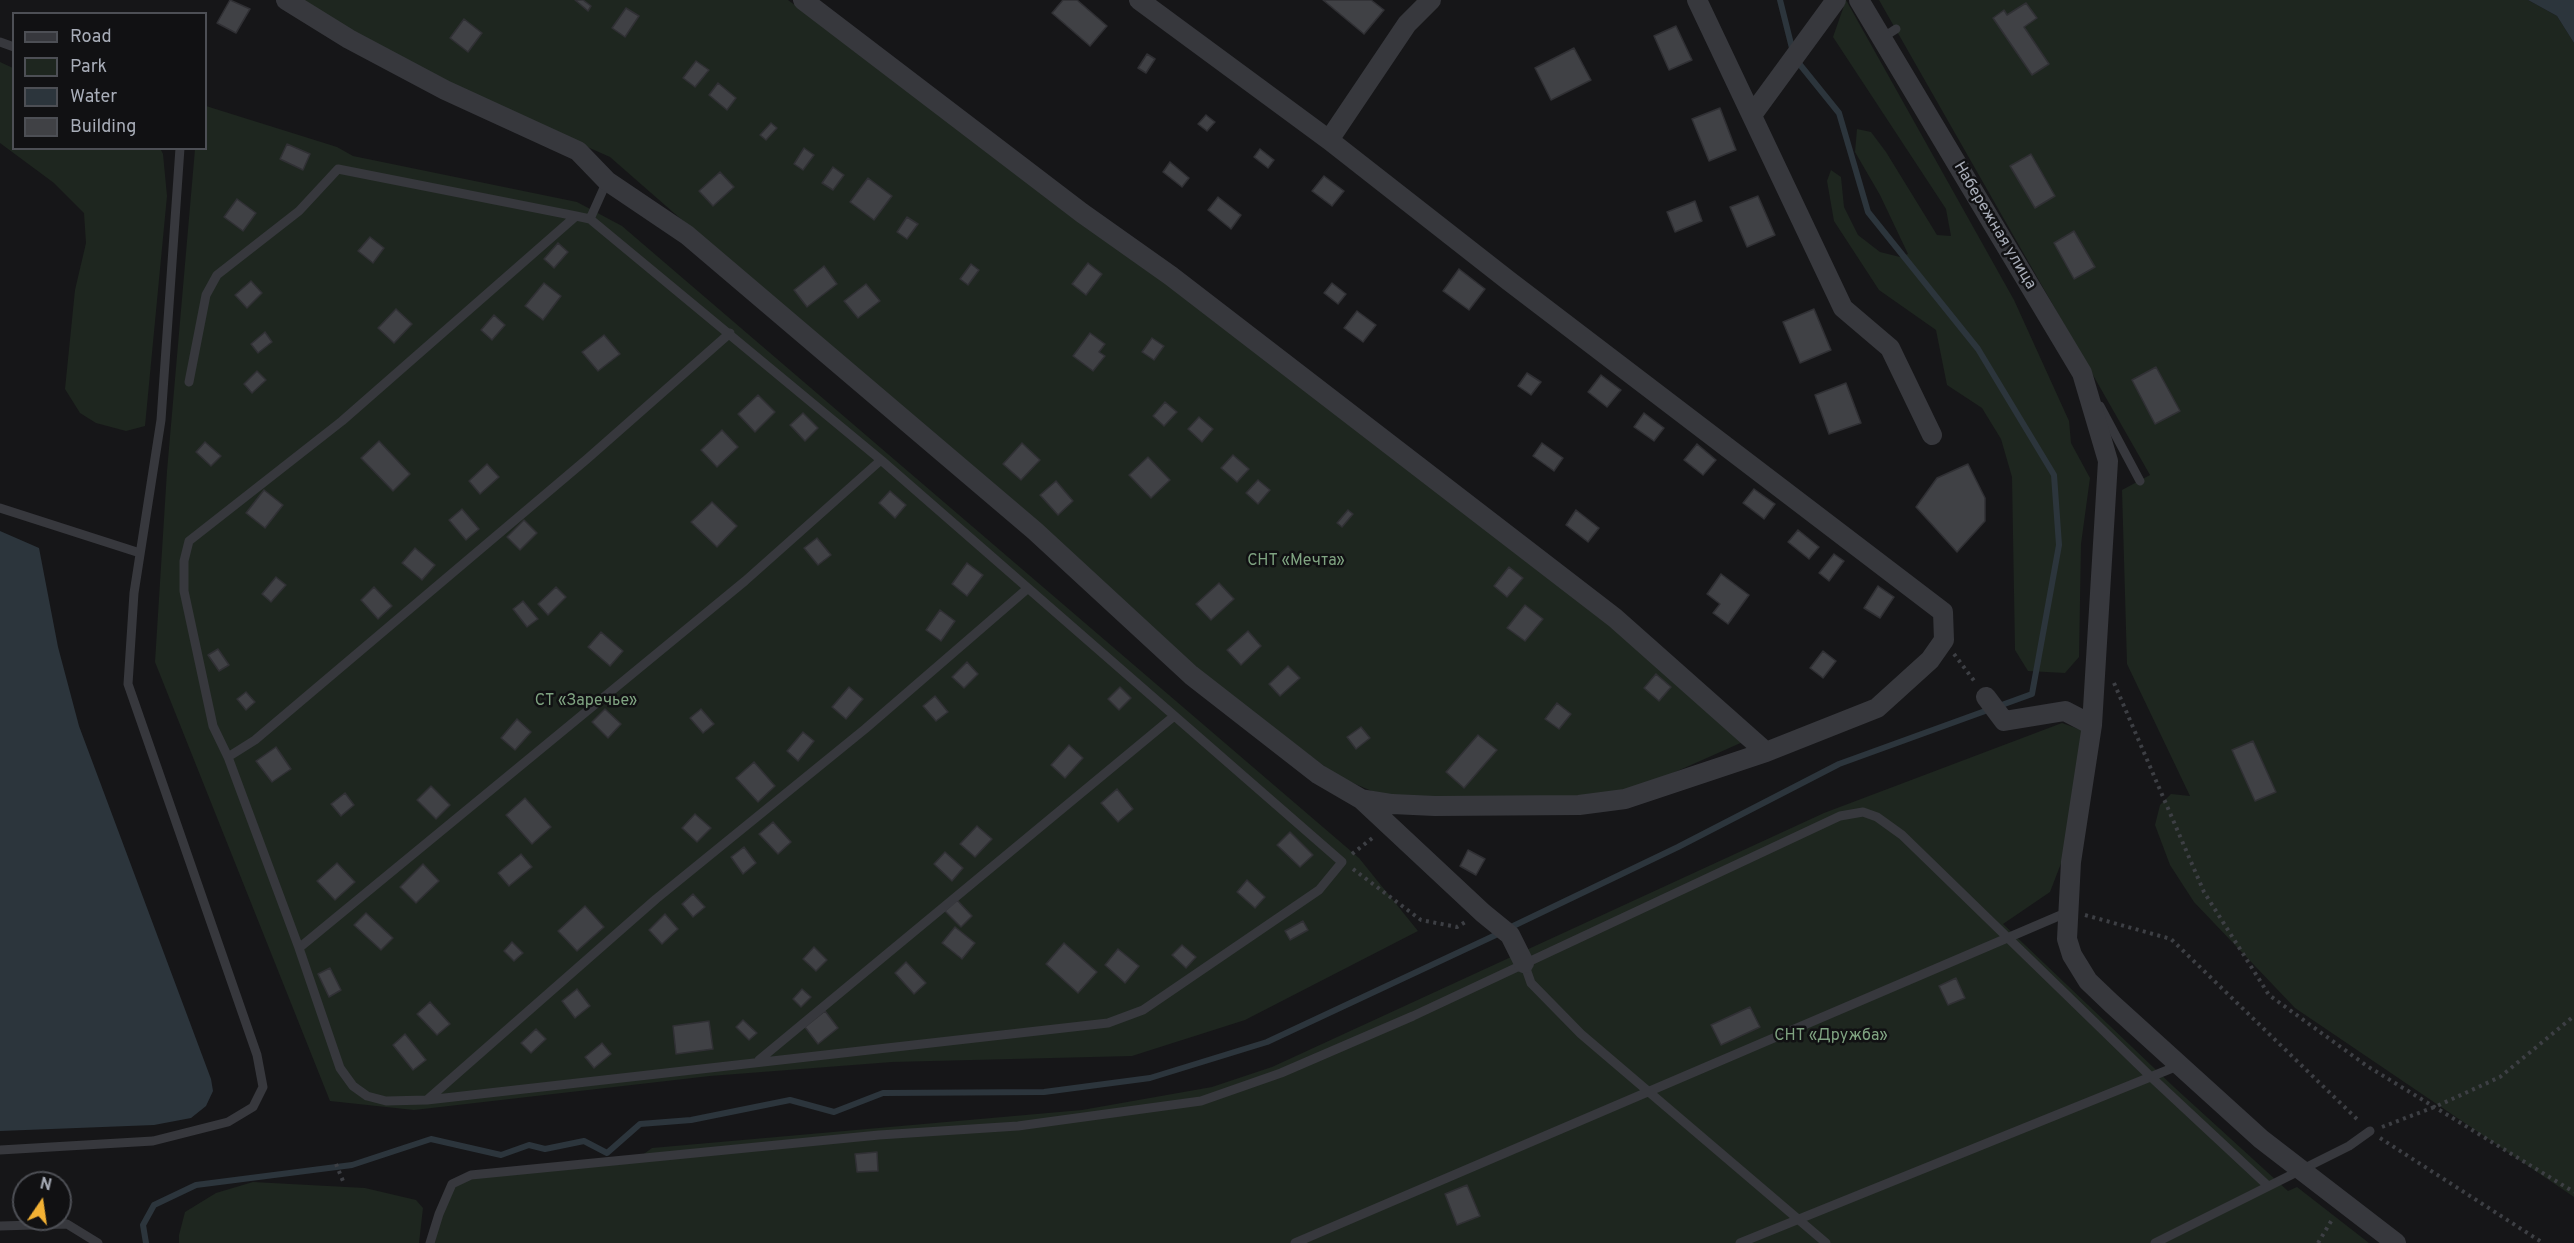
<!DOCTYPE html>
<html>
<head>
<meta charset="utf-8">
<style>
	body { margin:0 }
	#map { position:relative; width:2574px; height:1243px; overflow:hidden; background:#161618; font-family:Overpass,sans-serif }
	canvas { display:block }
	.legend { position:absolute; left:12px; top:12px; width:195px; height:138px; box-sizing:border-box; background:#111113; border:2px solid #4d4f55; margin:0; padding:8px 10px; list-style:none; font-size:18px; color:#a8adb8 }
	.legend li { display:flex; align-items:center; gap:12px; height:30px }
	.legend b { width:30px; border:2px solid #4d4f55 }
	.north { position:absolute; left:12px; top:1171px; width:60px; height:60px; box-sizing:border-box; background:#111113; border:2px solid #4d4f55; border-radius:50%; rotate:13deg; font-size:16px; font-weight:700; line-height:24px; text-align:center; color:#a8adb8 }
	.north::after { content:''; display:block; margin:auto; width:21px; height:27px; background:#f2b134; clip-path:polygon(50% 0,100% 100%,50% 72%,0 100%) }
</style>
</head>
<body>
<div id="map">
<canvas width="2574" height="1243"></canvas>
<ul class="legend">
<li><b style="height:8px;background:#37383d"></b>Road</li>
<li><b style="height:16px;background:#1e261f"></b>Park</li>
<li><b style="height:16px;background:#2c353c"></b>Water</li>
<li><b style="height:16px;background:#404145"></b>Building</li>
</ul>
<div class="north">N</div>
</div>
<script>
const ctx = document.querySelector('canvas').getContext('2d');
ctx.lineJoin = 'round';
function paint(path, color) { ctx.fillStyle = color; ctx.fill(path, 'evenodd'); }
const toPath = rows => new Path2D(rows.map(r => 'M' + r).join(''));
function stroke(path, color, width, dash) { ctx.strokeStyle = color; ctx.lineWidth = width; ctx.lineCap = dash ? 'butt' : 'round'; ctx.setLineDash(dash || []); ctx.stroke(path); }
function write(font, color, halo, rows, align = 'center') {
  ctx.font = font + ' Overpass,sans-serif'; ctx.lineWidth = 5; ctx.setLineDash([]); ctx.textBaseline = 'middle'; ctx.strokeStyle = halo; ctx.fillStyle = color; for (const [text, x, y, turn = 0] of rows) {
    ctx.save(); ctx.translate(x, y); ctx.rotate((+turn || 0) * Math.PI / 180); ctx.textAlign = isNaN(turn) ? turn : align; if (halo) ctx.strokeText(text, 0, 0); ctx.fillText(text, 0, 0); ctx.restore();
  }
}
paint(toPath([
	[296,0,788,0,1586,595,1745,741,1628,793,1540,799,1431,799,1381,795,1339,777,1204,677,610,157,443,83],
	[1846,0,2014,300,2069,421,2071,443,2090,478,2081,544,2079,657,2065,673,2028,671,2015,650,2012,477,2001,439,1982,408,1947,385,1936,330,1879,290,1834,221,1827,181,1831,170,1841,177,1844,207,1858,235,1880,252,1900,257,1908,254,1880,195,1855,152,1857,129,1871,132,1886,152,1937,235,1951,236,1946,209,1833,37],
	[1879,0,2528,0,2557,16,2574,43,2574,1197,2295,1008,2194,902,2170,865,2155,825,2160,805,2171,794,2190,796,2127,664,2122,490,2150,475],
	[0,62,13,68,14,148,160,148,163,154,167,196,145,426,126,431,96,423,80,413,65,389,75,290,86,243,84,213,54,183,0,143],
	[206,106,337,147,353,156,577,202,622,226,1359,858,1418,931,1245,1020,1132,1056,892,1062,710,1076,414,1110,330,1101,155,662,167,471,195,149,206,148],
	[2062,723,2084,731,2065,853,2050,892,2003,924,2174,1087,2288,1191,2297,1187,2369,1243,428,1243,452,1184,471,1175,634,1161,652,1148,1082,1110,1212,1087,1272,1067,1824,813],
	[253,1182,365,1188,416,1200,423,1208,419,1243,179,1243,179,1235,185,1212,216,1193]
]), '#1e261f');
paint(toPath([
	[2528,0,2574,0,2574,43,2557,16],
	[0,531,39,548,58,647,79,726,211,1079,213,1091,206,1106,191,1118,154,1125,0,1131]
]), '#2c353c');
stroke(toPath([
	[1780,0,1793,52],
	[1509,928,1678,847,1839,764,2032,694,2059,545,2054,475,1978,349,1868,212,1839,113,1797,61],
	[146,1243,143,1225,154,1205,196,1185,352,1165,431,1139,501,1155,529,1145,545,1149,584,1141,607,1153,640,1124,691,1120,790,1100,834,1112,883,1093,1044,1092,1150,1078,1267,1042,1500,933]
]), '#2c353c', 6);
const building = toPath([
	[230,0,250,9,236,33,217,23,230,0],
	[575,0,583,0,591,6,588,11,575,0],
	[1063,0,1077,0,1107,26,1090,46,1052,13,1063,0],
	[1323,0,1371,0,1384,10,1364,34,1323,0],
	[2026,3,2037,18,2024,27,2049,64,2032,75,1993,18,2004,10,2007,15,2026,3],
	[626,8,639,16,625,37,612,28,626,8],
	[464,19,482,33,468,52,450,38,464,19],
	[1676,26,1692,60,1669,70,1654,36,1676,26],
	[1574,48,1591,80,1551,100,1535,68,1574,48],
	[1147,54,1155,59,1146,73,1138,68,1147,54],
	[696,61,709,70,695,87,683,78,696,61],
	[718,83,736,98,727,110,709,95,718,83],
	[1720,108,1736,150,1709,161,1692,119,1720,108],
	[1206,115,1215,122,1207,131,1198,124,1206,115],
	[771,123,777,128,766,140,760,135,771,123],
	[287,144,310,154,303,170,280,159,287,144],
	[804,148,814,155,803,170,794,164,804,148],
	[1260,149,1274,160,1268,168,1254,157,1260,149],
	[2031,154,2055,196,2035,208,2010,166,2031,154],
	[1170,162,1189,178,1182,187,1163,172,1170,162],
	[833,167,844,175,833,190,822,183,833,167],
	[720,172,734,187,713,206,699,191,720,172],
	[1324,176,1344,191,1332,206,1312,191,1324,176],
	[868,178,892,196,874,220,850,202,868,178],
	[1758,196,1775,235,1747,247,1730,207,1758,196],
	[1218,197,1241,215,1231,229,1208,210,1218,197],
	[237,199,256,213,243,231,224,217,237,199],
	[1695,201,1702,221,1675,232,1667,212,1695,201],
	[907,217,918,224,907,239,897,232,907,217],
	[2074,231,2095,267,2074,279,2054,243,2074,231],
	[370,237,384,248,373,263,358,251,370,237],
	[558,243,568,252,554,268,544,259,558,243],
	[1088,263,1102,274,1086,295,1072,284,1088,263],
	[971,264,979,270,968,285,960,279,971,264],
	[824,266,837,284,807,307,794,290,824,266],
	[1459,269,1485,289,1469,310,1443,291,1459,269],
	[251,281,262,293,247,308,235,295,251,281],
	[544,283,561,296,543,320,525,306,544,283],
	[1332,283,1346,294,1338,304,1324,293,1332,283],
	[866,284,880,301,858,318,844,301,866,284],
	[396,309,412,324,394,343,378,328,396,309],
	[1814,309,1831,350,1800,363,1783,322,1814,309],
	[1357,311,1376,325,1363,342,1344,328,1357,311],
	[494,315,505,325,492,340,481,330,494,315],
	[265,332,272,342,258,353,251,344,265,332],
	[1090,333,1105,344,1099,352,1105,356,1093,371,1073,356,1090,333],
	[604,335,620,354,598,371,582,352,604,335],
	[1152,338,1164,346,1154,360,1142,352,1152,338],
	[2156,367,2180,411,2155,424,2132,380,2156,367],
	[257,371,266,380,252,393,244,384,257,371],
	[1527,373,1541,382,1531,395,1518,386,1527,373],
	[1601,375,1621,390,1607,407,1588,392,1601,375],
	[1846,383,1861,423,1829,434,1815,395,1846,383],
	[758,395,775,412,755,432,738,414,758,395],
	[1165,402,1177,412,1164,426,1153,416,1165,402],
	[803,413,818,428,805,441,790,425,803,413],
	[1644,413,1664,428,1654,441,1634,427,1644,413],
	[1199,417,1213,429,1202,442,1188,429,1199,417],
	[722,430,738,447,717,467,701,450,722,430],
	[379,441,410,474,393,491,361,458,379,441],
	[205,442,221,456,211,466,196,452,205,442],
	[1022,443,1040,460,1021,480,1003,464,1022,443],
	[1542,443,1563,458,1554,471,1533,456,1542,443],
	[1697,444,1716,460,1703,475,1684,460,1697,444],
	[1233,455,1249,469,1237,482,1221,468,1233,455],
	[1148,457,1170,480,1151,498,1129,475,1148,457],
	[487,464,499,477,480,494,469,481,487,464],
	[1968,464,1985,498,1985,521,1957,552,1916,507,1937,478,1968,464],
	[1258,480,1270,490,1258,504,1246,493,1258,480],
	[1056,481,1073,501,1058,515,1040,495,1056,481],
	[1754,489,1775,504,1764,519,1743,503,1754,489],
	[264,490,283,505,265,528,246,513,264,490],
	[890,491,906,505,895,518,879,503,890,491],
	[712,502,737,526,717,547,691,522,712,502],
	[462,509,479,529,466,540,449,520,462,509],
	[1348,510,1353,514,1342,527,1337,523,1348,510],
	[1576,510,1599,528,1588,542,1566,525,1576,510],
	[524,520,537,533,520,550,507,537,524,520],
	[1798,530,1819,547,1809,559,1788,542,1798,530],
	[817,538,831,555,818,565,804,548,817,538],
	[415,548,435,565,422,580,402,563,415,548],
	[1834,554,1844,561,1829,581,1819,573,1834,554],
	[967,563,983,575,967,596,952,584,967,563],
	[1509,567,1523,578,1507,597,1494,586,1509,567],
	[1721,574,1749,595,1728,624,1713,613,1720,604,1707,594,1721,574],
	[276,577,286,585,271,602,262,594,276,577],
	[1219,583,1234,599,1211,620,1196,604,1219,583],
	[1878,586,1894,597,1880,618,1864,608,1878,586],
	[374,587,392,606,378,619,361,600,374,587],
	[556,587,566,597,548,615,538,604,556,587],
	[523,601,538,619,527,627,513,609,523,601],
	[1525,605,1543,619,1525,641,1507,628,1525,605],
	[940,610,955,621,941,641,926,630,940,610],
	[1248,631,1261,646,1241,665,1227,650,1248,631],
	[601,632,623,651,610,666,588,647,601,632],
	[218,649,229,665,219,671,208,655,218,649],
	[1823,651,1836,661,1823,678,1810,668,1823,651],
	[967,662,978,674,964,688,952,677,967,662],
	[1288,666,1300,678,1280,696,1269,684,1288,666],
	[1656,674,1671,687,1659,701,1644,688,1656,674],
	[849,687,863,699,846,719,832,707,849,687],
	[1120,687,1131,698,1119,710,1108,699,1120,687],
	[246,692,255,702,246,710,237,699,246,692],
	[935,696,948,712,936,721,923,706,935,696],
	[1557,703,1571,714,1559,729,1545,719,1557,703],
	[605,709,621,724,608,738,592,722,605,709],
	[701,709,714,724,703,733,690,718,701,709],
	[517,719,531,732,515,750,501,738,517,719],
	[1361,727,1370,738,1356,749,1347,737,1361,727],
	[803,732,814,741,798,761,787,751,803,732],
	[1478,735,1497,750,1464,788,1446,772,1478,735],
	[2253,741,2276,792,2255,801,2232,750,2253,741],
	[1069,745,1083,758,1065,778,1051,765,1069,745],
	[276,747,291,769,272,782,256,761,276,747],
	[754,762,775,786,758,802,736,778,754,762],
	[431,786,450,805,436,819,417,800,431,786],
	[1117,789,1133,809,1118,822,1101,803,1117,789],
	[345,793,354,805,341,816,331,804,345,793],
	[525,798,551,827,532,844,506,815,525,798],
	[695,814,711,828,697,842,682,828,695,814],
	[773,822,791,842,778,854,759,834,773,822],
	[977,826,992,839,975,857,960,844,977,826],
	[1290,832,1313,855,1300,867,1277,845,1290,832],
	[744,847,756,863,743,874,731,857,744,847],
	[1468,850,1485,859,1476,875,1460,866,1468,850],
	[945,852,963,868,952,881,934,864,945,852],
	[521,854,532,867,509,886,498,873,521,854],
	[337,863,355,882,335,900,317,881,337,863],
	[423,864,439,881,416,903,400,887,423,864],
	[1247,880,1265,897,1255,908,1237,892,1247,880],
	[693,894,705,907,693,917,682,904,693,894],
	[957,900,972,916,961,927,945,911,957,900],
	[585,906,604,927,577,951,558,931,585,906],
	[366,913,393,938,381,950,354,925,366,913],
	[665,914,678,929,662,944,649,930,665,914],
	[1303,921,1308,930,1290,940,1285,931,1303,921],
	[955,927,975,943,962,959,942,943,955,927],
	[512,942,523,953,514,961,504,951,512,942],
	[1064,943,1097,972,1078,993,1046,964,1064,943],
	[1182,945,1196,957,1186,968,1172,955,1182,945],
	[814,947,827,960,816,971,803,959,814,947],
	[1118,949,1139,966,1125,983,1105,965,1118,949],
	[906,962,926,983,914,994,895,973,906,962],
	[330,968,341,990,329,997,318,974,330,968],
	[1956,978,1965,998,1948,1005,1939,986,1956,978],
	[577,989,590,1006,575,1018,562,1001,577,989],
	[802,989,811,997,801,1007,793,999,802,989],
	[430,1002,450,1024,437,1035,417,1014,430,1002],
	[1750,1007,1760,1027,1721,1045,1711,1025,1750,1007],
	[825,1011,838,1028,818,1044,805,1027,825,1011],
	[743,1020,757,1033,749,1040,736,1027,743,1020],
	[709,1021,713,1049,676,1054,673,1026,709,1021],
	[536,1029,546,1039,531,1053,521,1043,536,1029],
	[405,1034,426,1060,413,1070,393,1045,405,1034],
	[602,1043,611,1054,594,1068,585,1057,602,1043],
	[877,1152,878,1171,857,1172,855,1154,877,1152],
	[1467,1185,1480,1216,1457,1225,1445,1194,1467,1185]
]);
paint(building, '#404145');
stroke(building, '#303034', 1.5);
stroke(toPath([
	[1954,654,1975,682],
	[2114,683,2204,892,2269,995,2367,1066,2574,1192],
	[1352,854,1375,836],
	[1353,869,1421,920,1457,927,1467,921],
	[2085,915,2171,939,2360,1122],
	[2382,1127,2437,1106,2500,1077,2574,1016],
	[2380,1138,2543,1243],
	[336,1164,343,1181],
	[2318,1243,2333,1218]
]), '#3d3f44', 4, [3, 4.5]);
stroke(toPath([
	[1882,38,1896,29],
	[0,42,14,47],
	[590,219,607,181],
	[189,382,206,295,217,275,299,211,338,169,576,216,590,219,881,460,1342,862,1319,890,1143,1010,1108,1023,427,1100,386,1101,367,1096,353,1086,340,1068,299,948,228,757,213,726,184,591,184,561,189,541,342,421,576,216],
	[2100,406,2140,481],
	[0,508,140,553],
	[228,757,255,740,587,459,730,333],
	[299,948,745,581,881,460],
	[1524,963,1531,983,1581,1034,1826,1243],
	[759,1060,1173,717],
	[427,1100,656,899,865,729,1027,589],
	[0,1150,153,1141,228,1122,253,1107,263,1087,257,1055,128,684,134,593,161,420,180,148],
	[0,1226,67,1224,98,1243],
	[430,1243,439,1214,452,1184,471,1175,879,1135,1018,1126,1201,1101,1281,1073,1413,1016,1840,816,1863,812,1877,817,1902,835,2150,1076,2268,1186],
	[1295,1243,2068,912],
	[1740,1243,2180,1065],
	[2155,1243,2349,1146,2370,1131]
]), '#37383d', 9);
stroke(toPath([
	[286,0,349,39,445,90,578,151,607,181,687,235,1035,531,1191,675,1318,774,1361,799,1392,804,1435,806,1579,805,1625,799,1766,752,1877,708,1930,660,1944,640,1943,612,1509,281,1329,140,1139,0],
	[803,0,1082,213,1171,276,1615,618,1766,752],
	[1697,0,1843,308,1890,348,1932,435],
	[1859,0,2082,373,2108,461,2092,725,2071,862,2067,939,2072,955,2088,981,2111,1003,2261,1139,2396,1243],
	[1752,115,1836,0],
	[1329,140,1407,24,1431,0],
	[1986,697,2004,721,2065,711,2092,725],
	[1361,799,1483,913,1510,935,1524,963]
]), '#37383d', 20);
write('16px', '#a8adb8', '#111113', [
	["Набережная улица",1994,226,59]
]);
write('16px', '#7fa381', '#111113', [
	["СНТ «Мечта»",1296,562],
	["СТ «Заречье»",586,702],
	["СНТ «Дружба»",1831,1037]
]);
</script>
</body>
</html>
